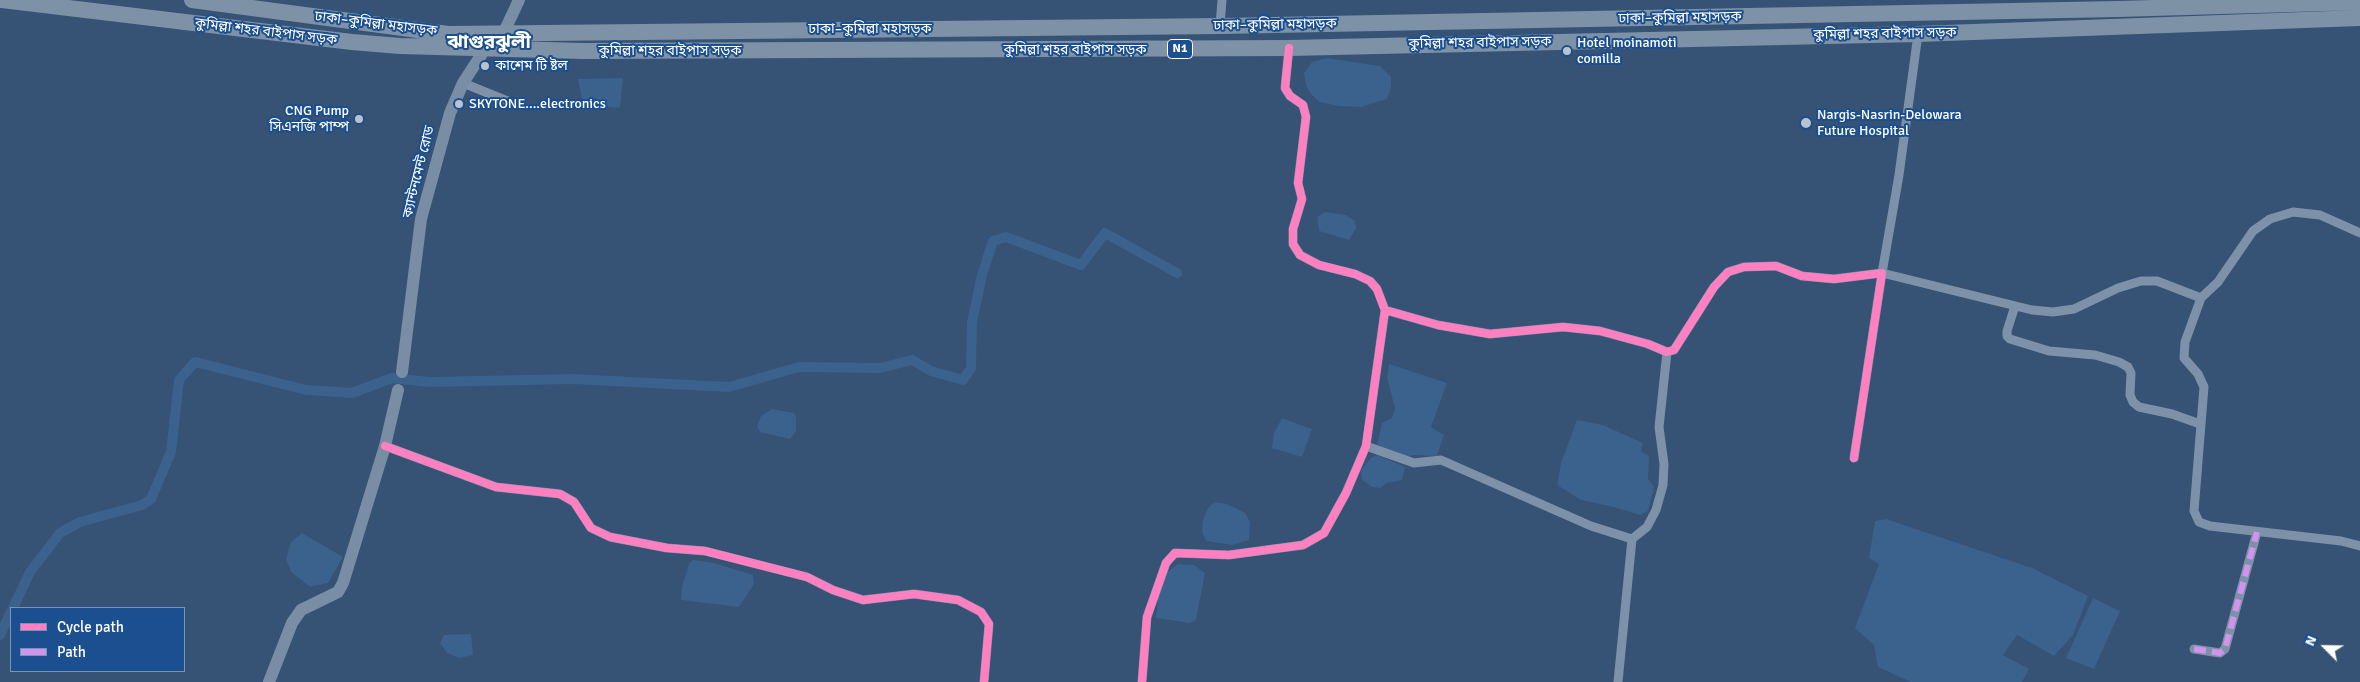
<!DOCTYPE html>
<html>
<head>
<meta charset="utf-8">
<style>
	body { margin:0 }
	#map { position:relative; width:2360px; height:682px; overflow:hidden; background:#365274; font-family:Signika,sans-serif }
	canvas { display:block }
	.legend { position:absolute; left:10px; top:607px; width:175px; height:65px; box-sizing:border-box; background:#1b4f8f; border:1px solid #7695bc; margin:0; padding:6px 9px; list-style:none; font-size:15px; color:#fff }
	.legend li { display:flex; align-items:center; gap:10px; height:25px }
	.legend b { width:25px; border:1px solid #7695bc }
	.north { position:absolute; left:2300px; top:622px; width:50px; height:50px; -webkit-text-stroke:4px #1b4f8f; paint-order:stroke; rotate:293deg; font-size:14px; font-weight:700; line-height:20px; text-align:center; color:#fff }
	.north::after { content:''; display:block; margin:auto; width:18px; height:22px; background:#fff; clip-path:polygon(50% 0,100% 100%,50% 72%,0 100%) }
</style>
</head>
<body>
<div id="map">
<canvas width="2360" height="682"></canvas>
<ul class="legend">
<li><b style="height:6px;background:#ff80c0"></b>Cycle path</li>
<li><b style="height:6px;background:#d193ec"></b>Path</li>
</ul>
<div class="north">N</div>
</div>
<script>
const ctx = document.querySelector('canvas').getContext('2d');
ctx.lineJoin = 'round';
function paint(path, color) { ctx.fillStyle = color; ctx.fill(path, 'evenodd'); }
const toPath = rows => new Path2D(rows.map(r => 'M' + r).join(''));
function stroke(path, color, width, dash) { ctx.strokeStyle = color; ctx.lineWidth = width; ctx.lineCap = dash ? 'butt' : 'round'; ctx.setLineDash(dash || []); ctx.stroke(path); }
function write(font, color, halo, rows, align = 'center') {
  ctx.font = font + ' Signika,"Noto Sans Bengali",sans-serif'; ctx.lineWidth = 4; ctx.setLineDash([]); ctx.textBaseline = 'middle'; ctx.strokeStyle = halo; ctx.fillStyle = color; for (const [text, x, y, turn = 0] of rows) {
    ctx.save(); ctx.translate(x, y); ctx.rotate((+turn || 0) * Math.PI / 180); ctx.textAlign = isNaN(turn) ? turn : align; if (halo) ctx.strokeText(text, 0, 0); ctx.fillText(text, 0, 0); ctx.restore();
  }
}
paint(toPath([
	[1327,58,1380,66,1391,77,1391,88,1387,99,1361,107,1339,106,1319,102,1311,94,1306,85,1304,73,1312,62],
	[623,78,620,108,583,104,578,79],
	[1325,212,1346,215,1355,221,1356,228,1349,240,1319,231,1317,217],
	[1389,364,1447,383,1431,427,1444,435,1437,456,1414,455,1404,457,1377,446,1382,423,1392,418,1395,408,1387,378],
	[772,409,794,413,796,418,796,431,790,439,760,432,757,426,761,416],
	[1282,418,1312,429,1302,457,1272,448,1274,433],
	[1577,420,1603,425,1643,443,1641,451,1649,456,1648,479,1654,487,1648,511,1640,515,1614,507,1581,500,1557,485,1561,463],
	[1377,455,1405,467,1402,480,1387,483,1380,488,1372,487,1362,480,1361,470,1371,458],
	[1214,502,1227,504,1245,513,1250,522,1249,540,1232,545,1206,541,1202,532,1203,520,1208,508],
	[1886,519,2032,568,2088,596,2073,635,2054,656,2017,635,2003,655,2029,669,2022,682,1911,682,1878,667,1874,645,1855,628,1879,564,1869,558,1875,521],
	[302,533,343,557,328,583,310,587,291,572,286,559,291,542],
	[693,560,714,563,753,575,754,584,739,607,681,600,682,587,689,564],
	[1178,564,1194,565,1205,573,1196,620,1190,623,1156,618,1158,599,1167,572],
	[2093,598,2120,611,2094,669,2066,658],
	[471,634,473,655,459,658,447,653,440,643,444,635]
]), '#3b618d');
stroke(toPath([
	[13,608,30,572,60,533,80,522,142,505,151,499,171,452,179,380,195,362,306,390,352,393,392,378,429,382,573,379,729,387,799,367,880,368,912,360,931,371,963,380,971,368,972,322,982,275,993,241,1006,237,1081,265,1105,233,1177,273],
	[0,635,11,612]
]), '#3b618d', 10);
stroke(toPath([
	[1220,26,1222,0],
	[1918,34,1899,175,1882,273,2032,310,2053,312,2074,309,2118,288,2141,281,2157,281,2201,298],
	[463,83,515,104],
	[2360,233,2320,215,2293,212,2270,219,2253,231,2218,282,2201,298,2185,342,2184,358,2198,374,2204,387,2194,511,2199,522,2210,526,2341,541,2360,546],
	[2015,306,2007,331,2007,336,2010,339,2049,351,2095,355,2119,362,2128,367,2131,373,2130,395,2133,402,2139,407,2172,414,2200,424],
	[1385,310,1438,325,1490,334,1563,327,1600,331,1648,344,1667,352,1674,350,1714,287,1728,272,1744,267,1776,266,1802,276,1834,279,1882,273,1854,458],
	[385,446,496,487,560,494,574,502,591,528,610,537,667,548,705,551,807,577,833,590,863,600,914,594,958,600,981,612,989,624,984,682],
	[1366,446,1414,463,1441,460,1591,526,1632,539],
	[2194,649,2220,653,2225,649,2257,532],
	[1142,682,1147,617,1166,563,1175,553,1229,555,1303,545,1324,533,1346,493,1366,446,1385,310,1377,289,1370,281,1355,274,1319,265,1300,255,1293,244,1293,229,1302,199,1298,183,1306,117,1303,105,1290,96,1285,88,1289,48],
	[1618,682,1632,539,1647,527,1656,510,1663,485,1664,464,1659,427,1667,352]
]), '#7d92a8', 9);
stroke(toPath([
	[402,372,421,219,450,113,463,83,485,49,504,32,519,0],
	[269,682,292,623,301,610,338,592,343,583,385,446,398,390]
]), '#798da4', 12);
stroke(toPath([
	[2,0,352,42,400,46,583,51,1289,48,1918,34,2360,18],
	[192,0,448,34,1220,26,2118,9,2360,2]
]), '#7e92a7', 16);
stroke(toPath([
	[2194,649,2220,653,2225,649,2257,532]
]), '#d193ec', 6, [12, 6]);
stroke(toPath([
	[1385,310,1438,325,1490,334,1563,327,1600,331,1648,344,1667,352,1674,350,1714,287,1728,272,1744,267,1776,266,1802,276,1834,279,1882,273,1854,458],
	[385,446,496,487,560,494,574,502,591,528,610,537,667,548,705,551,807,577,833,590,863,600,914,594,958,600,981,612,989,624,984,682],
	[1142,682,1147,617,1166,563,1175,553,1229,555,1303,545,1324,533,1346,493,1366,446,1385,310,1377,289,1370,281,1355,274,1319,265,1300,255,1293,244,1293,229,1302,199,1298,183,1306,117,1303,105,1290,96,1285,88,1289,48]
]), '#ff80c0', 8);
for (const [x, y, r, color] of [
	[1567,51,5,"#b9c2ce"],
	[485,66,5,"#b9c2ce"],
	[459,104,5,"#b9c2ce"],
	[359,119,5,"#b9c2ce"],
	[1806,123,6,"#b9c2ce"]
]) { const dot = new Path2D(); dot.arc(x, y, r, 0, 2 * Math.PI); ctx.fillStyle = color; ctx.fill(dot); stroke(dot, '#1b4f8f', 2); }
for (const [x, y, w] of [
	[1180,49,25]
]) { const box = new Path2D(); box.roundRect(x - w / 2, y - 9.5, w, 19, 4); ctx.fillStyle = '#1b4f8f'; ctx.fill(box); stroke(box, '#fff', 1); }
write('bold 12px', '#fff', null, [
	["N1",1180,49]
]);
write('14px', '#fff', '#1b4f8f', [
	["ঢাকা–কুমিল্লা মহাসড়ক",1680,18,-1],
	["ঢাকা–কুমিল্লা মহাসড়ক",376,24,7],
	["ঢাকা–কুমিল্লা মহাসড়ক",1275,25,-1],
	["ঢাকা–কুমিল্লা মহাসড়ক",870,29],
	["কুমিল্লা শহর বাইপাস সড়ক",266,32,7],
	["কুমিল্লা শহর বাইপাস সড়ক",1885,34,-1],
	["কুমিল্লা শহর বাইপাস সড়ক",1480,43,-1],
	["কুমিল্লা শহর বাইপাস সড়ক",1075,50],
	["কুমিল্লা শহর বাইপাস সড়ক",670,51],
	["ক্যান্টনমেন্ট রোড",419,172,-76]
]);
write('14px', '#fff', '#1b4f8f', [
	["Hotel moinamoti",1577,43],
	["comilla",1577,59],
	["কাশেম টি ষ্টল",495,66],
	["SKYTONE....electronics",469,104],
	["CNG Pump",349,111,"right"],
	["সিএনজি পাম্প",349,127,"right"],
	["Nargis-Nasrin-Delowara",1817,115],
	["Future Hospital",1817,131]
], 'left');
write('bold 19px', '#fff', '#1b4f8f', [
	["ঝাগুরঝুলী",489,43]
]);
</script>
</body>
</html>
